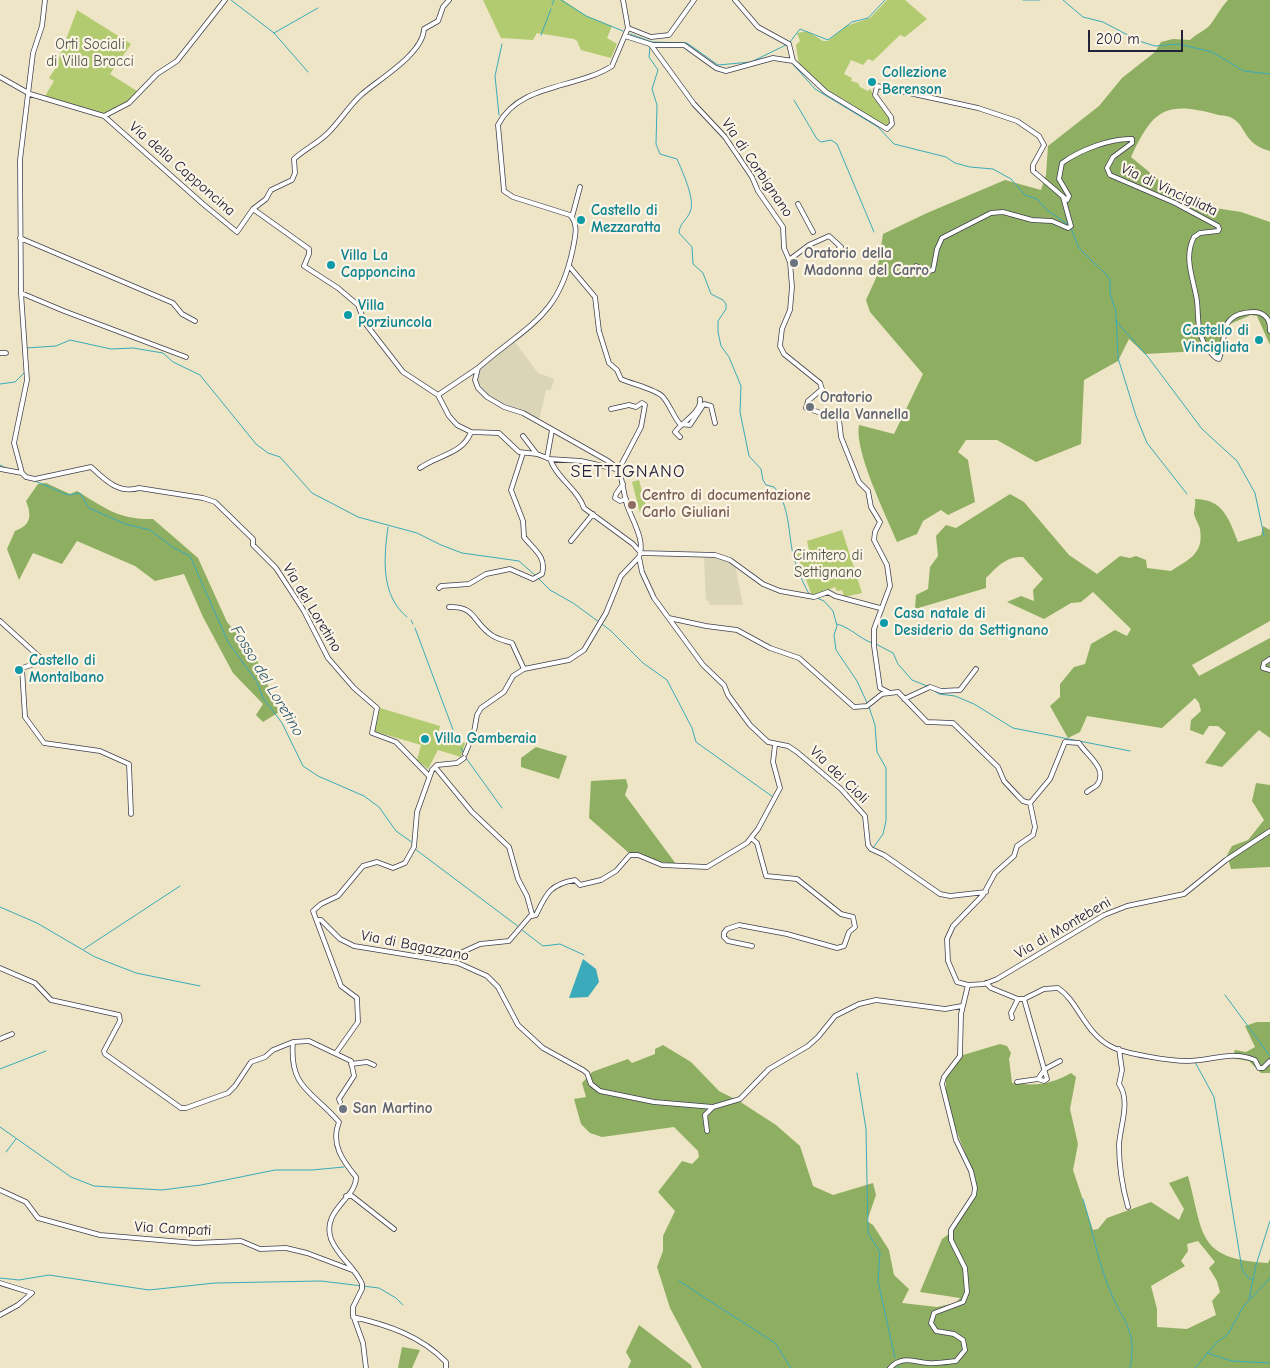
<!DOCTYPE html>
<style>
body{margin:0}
#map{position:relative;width:1270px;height:1368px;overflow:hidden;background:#ede5c5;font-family:"Comic Neue",sans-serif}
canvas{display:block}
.scale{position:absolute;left:1088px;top:30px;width:95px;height:22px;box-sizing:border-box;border:2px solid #22223b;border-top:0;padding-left:6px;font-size:15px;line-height:18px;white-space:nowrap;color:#22223b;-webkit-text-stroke:4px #fcf5e5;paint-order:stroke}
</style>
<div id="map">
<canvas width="1270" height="1368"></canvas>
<div class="scale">200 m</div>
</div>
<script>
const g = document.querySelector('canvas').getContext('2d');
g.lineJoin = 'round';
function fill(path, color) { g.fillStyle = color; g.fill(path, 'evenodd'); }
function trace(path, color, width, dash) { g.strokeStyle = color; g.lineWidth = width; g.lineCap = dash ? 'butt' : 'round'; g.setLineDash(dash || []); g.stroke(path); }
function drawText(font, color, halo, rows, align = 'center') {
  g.font = font + ' "Comic Neue",sans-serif'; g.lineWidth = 4.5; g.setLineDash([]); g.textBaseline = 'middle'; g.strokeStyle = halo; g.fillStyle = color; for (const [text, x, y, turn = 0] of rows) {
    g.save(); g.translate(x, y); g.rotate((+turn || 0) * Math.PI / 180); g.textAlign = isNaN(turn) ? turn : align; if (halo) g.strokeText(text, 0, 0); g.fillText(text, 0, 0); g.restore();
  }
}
const built = new Path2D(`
 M514 341 538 373 554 379 551 390H546L539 420 526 412 501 404 487 394 477 381 479 370Z
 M704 557 720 558 735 565 743 605H709V601L706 600Z`);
const green = new Path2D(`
 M483 0H563L587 16 612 26 607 38 617 44 611 58 581 50 577 41 574 39 537 33 533 40 501 38Z
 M887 0H905L927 19 905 37 900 35 873 61 868 59 863 65 851 60 844 74 852 78 851 81 858 83 860 87 868 91 870 89 891 119V123L886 128 826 90 799 65 796 45 800 41 797 33 807 31 823 41H828L846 26 870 18Z
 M77 10 131 44 110 74 137 91 127 103 103 114 45 96 54 81 49 78 55 69Z
 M639 480 647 510 640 513 632 482Z
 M842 530 862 593 844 597 842 590 837 591 835 587 812 596 797 554 809 550 807 541Z
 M380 708 440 726 438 735 465 743 461 757 438 750 428 769 417 760 421 745 373 731Z`);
const forest = new Path2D(`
 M1228 0H1270V151C1242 144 1247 124 1230 117 1226 115 1219 116 1215 114 1165 101 1153 110 1131 157L1177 195 1196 205 1241 212 1270 222V345L1257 316 1251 315 1230 324 1217 350 1145 354 1129 339 1118 361 1084 380 1081 444 1036 462 997 440H966L958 452 968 460 975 502 948 515 941 510 923 521 917 534 897 542C886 515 854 451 859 425L894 434 923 374 870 312 866 300 876 278 883 234 927 213 1005 180 1041 190 1046 175 1048 146 1099 106 1122 78 1155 52 1161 42 1173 39 1190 40C1196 34 1202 32 1208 27 1213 23 1220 8 1228 0Z
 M46 483 70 494 77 491C105 508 119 520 153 519L198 558 227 622 246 644 259 664 279 712 263 722 256 715 263 704 233 673 203 617 184 574 155 581 135 566 77 541 62 564 33 553 19 580 7 549 15 531C31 525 32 516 26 501L38 484Z
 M1010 494 1024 502 1069 555 1097 574 1120 556 1130 558 1136 556 1146 560 1147 568 1171 571C1189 559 1204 554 1200 529 1199 524 1195 519 1194 514 1194 509 1196 505 1195 499 1223 499 1229 519 1238 542L1261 535 1263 526 1270 530V621L1192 665 1199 676 1270 638V738L1259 730 1222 767 1205 763 1226 733 1218 726H1209L1203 735 1190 730 1191 720 1201 711 1199 703 1195 698 1162 728 1087 716 1080 732 1068 738 1050 706 1060 697V684L1074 667 1085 664 1091 644 1115 630 1127 636 1131 629 1093 592 1081 602 1071 603 1044 619 1007 602 1021 596 1034 601 1033 590 1043 579 1023 557C1006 556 997 567 986 578V588L915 609 916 595 928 589 930 567 938 556 936 536 946 525 956 528Z
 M536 747 567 756 559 779 521 767V758Z
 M626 779 628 786 625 795 676 864 655 861 637 853H629L589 818 591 781Z
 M1256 783 1270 785V867L1231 869 1227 855 1232 846 1248 840 1264 820 1252 801Z
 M1257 1022H1270V1073H1261L1249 1061 1232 1058 1235 1050 1246 1052 1255 1047 1245 1026Z
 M1000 1044 1007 1046 1011 1053 1009 1059 1012 1083C1036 1086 1050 1085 1071 1073L1076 1077 1070 1109 1078 1144 1073 1170 1093 1230 1098 1229 1107 1218 1151 1202 1179 1220 1184 1209 1169 1183 1188 1176C1204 1234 1196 1259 1268 1263L1270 1259V1368H702L670 1308 657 1267 663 1251V1236L675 1211 658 1192 682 1161 692 1164 699 1157 698 1151 674 1127 602 1137 590 1133 581 1124 574 1099 586 1097 582 1083 592 1072 628 1059 632 1063 655 1054V1049L663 1045 691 1062 719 1091 739 1101 776 1125 800 1146 813 1186 833 1195 873 1183 876 1195 867 1221 873 1225 889 1250 894 1275 909 1289 902 1303 937 1307 956 1303 960 1298 920 1292 942 1239 953 1231 975 1196 976 1180 954 1125 946 1092V1078L963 1055ZM1198 1241 1215 1262 1209 1268 1217 1281 1220 1292 1212 1301 1216 1315 1187 1329 1157 1327V1309L1151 1286 1185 1266 1181 1261 1188 1251 1187 1244Z
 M639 1325 691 1365 692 1368H628L631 1361 626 1352Z
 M402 1347 420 1350 412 1368H398Z`);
const water = new Path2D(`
 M583 959 596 969 599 982 588 997 569 998Z`);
const stream = new Path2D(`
 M231 0 274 33 308 72
 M561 0 586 16 623 31
 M1023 0H1040
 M1063 0 1083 17 1103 22 1139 41 1155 46 1178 44 1212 52 1244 71 1270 74
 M552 5 554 0
 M274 33 318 8
 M630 34 652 42 687 43 718 65 751 62 786 45 788 47
 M541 35 551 9
 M790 42 800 29 828 40 852 22 868 18 885 0
 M650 47 649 57 658 70 652 89 657 105 656 144 660 154 677 159C682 171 696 200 690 212 687 220 679 224 679 233L692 247 693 264 703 273 711 294 723 300 726 304V309L718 321V332L721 346 729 357 741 386 740 412 749 456 761 469 763 480 766 485 774 487C790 505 788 533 793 554 796 567 803 583 809 594
 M791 62 815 89 878 127 894 144 946 157 955 163 970 167 993 169 1011 179 1025 195 1037 199 1048 211 1069 225
 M794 100 817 139 821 142 831 140 837 144 874 232
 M499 115 495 76 502 44
 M1071 228 1079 248 1100 269
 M1102 270 1110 279V293L1116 312 1118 358 1136 416 1147 443 1187 494
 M1115 320 1148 357 1202 429 1237 461 1255 493 1264 536
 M26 348 56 346 70 340 111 349 133 348 163 353 173 362 200 375 256 444 268 453 280 457 312 493 358 517 417 533 441 545 462 553 519 561 536 576
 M0 384 15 382 25 372
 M0 465 6 468
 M35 481 68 495 80 493 89 508 125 524 150 530 174 548 190 556 228 642 257 682 263 698 282 723 303 766 318 776 364 796 379 807 396 831 413 843
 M388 527C384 557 380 595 407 617
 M539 579 550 590 573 603 610 630 643 663 667 680 692 728 696 742 773 797
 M817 598 824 601 833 611 837 626 834 635 836 650 857 681 869 707 875 725 877 752 886 768V821L883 834 873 848
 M411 620 413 624
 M837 624C853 629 857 637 872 643
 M415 628 458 743
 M876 644 893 653 898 664 912 680 927 686 939 694 955 696 974 704 1013 728 1130 751
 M461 748 464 754
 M466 758 502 808
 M415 849 519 927
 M0 907 37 923 95 957 136 973 200 986
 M522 930 543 946 560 944 584 955
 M84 949 180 886
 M1225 995 1270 1056
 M1195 1062 1214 1097 1242 1269 1247 1277 1253 1280
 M0 1069 46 1051
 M857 1073 866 1129 868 1233 880 1252 878 1281 895 1358
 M0 1127 71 1177 94 1186 162 1190 201 1185 275 1170H312L344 1167
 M6 1152 16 1139
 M1083 1199C1092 1228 1098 1261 1109 1288 1122 1322 1138 1328 1130 1368
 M0 1278 19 1280 49 1275 149 1290 215 1283 321 1281 379 1288 396 1298 403 1305
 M679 1281 775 1343 791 1368
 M1249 1299 1256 1265 1270 1221
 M1207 1353 1232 1361 1270 1363
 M898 1366 899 1368
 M1195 1368 1216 1343 1228 1334 1243 1307 1270 1278`);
const minor = new Path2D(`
 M735 0 758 27 789 44 793 61
 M628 28 651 37 669 35 694 0
 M625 36 653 45H684L716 68 726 71 773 58 793 61 826 92 887 129 892 124 891 117 875 95 877 86 978 108 1017 121 1039 136 1044 145 1033 165V171L1067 200 1069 196 1059 179 1062 163C1080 150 1111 138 1132 139V143L1113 157 1107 168 1110 175 1175 203 1218 226 1219 229 1218 231 1200 233 1194 237C1183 258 1194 280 1197 301 1199 320 1196 333 1208 349 1212 354 1214 358 1219 359 1227 340 1218 318 1244 313 1250 312 1255 311 1260 313 1269 317 1270 323 1270 331
 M651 45 694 104 725 137 752 177 758 191 783 227 784 248 790 262 792 287 790 310 782 329 780 346 784 354 820 383 822 389 808 401 806 408 839 419 841 437 859 482 868 491 871 507 880 522 875 532 874 540 887 565 890 586 874 629V646L880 688 888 692
 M0 77 30 94 104 116 203 204 237 232 253 209 266 199 271 190 292 180 295 173 294 159C305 149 318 143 328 133 340 121 349 106 361 95 379 79 423 54 424 29L438 21 443 7 449 0
 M104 116 129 103 157 74 177 61 225 0
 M798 204 813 232
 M253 209 309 249V254L304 266 338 288 358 305 365 323 403 372 438 395 449 416 457 425 471 432 499 433 519 452 537 454 550 459 581 461 616 469
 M572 217 580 187
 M20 238 173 303 182 314 195 321
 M789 260 809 245 829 236 841 247 835 252
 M569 266 595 297 599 331 609 363 617 370 621 379C631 384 656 389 663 397 670 405 673 416 680 424
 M908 275 916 266 929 271 933 270 937 249 942 238 991 213 1003 212 1032 220 1052 221 1068 228 1071 226 1063 197
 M21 293 64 311 186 357
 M0 353H6
 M438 395 478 368
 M611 409 629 405 636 407 642 403 645 405 641 427 619 469 620 474C623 484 624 495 627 505 632 520 646 541 639 557L642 572 654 598 703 665 724 685 728 695 750 725 768 742 788 746 797 752 841 789 865 816 868 845 871 849 884 855 940 894 950 896 986 892
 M680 424 690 425 704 404 711 406 715 423
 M523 436 536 453
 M680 437 675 432C682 422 702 412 700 399
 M547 458 552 430
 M550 459C557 479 577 488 584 508L633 544 641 553
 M420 468C438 455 463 454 471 432
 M0 469 22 473 26 477 35 479 91 467C105 480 118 494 139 488L203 498 215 502 253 539V545L276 568 304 611 328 658 354 688 377 708 372 733 396 742 429 776
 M619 469 608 461 523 413 504 407 487 397 478 388 475 380 478 368C527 325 559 318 573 248 575 237 579 224 570 215L513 197 504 191 498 125C519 83 577 89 612 66L628 28 623 0
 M22 473 14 443 27 380 21 293 20 160 33 53 42 26 45 0
 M623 484 616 494 615 498 620 501 626 499
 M571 541 593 514
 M641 553 715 555 730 560 763 584 780 591 814 597 828 592 835 596 880 608
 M439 588 441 586 469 584 486 574 510 569 533 579 542 574C547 556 533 549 524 537L523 521 511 490 523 453
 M449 607C477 606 472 623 493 636 498 639 506 641 512 643L524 669
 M669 618 706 626 737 630 770 648 799 658 854 707 867 706 882 694 898 692 927 722 953 723 998 767 1004 781 1018 796 1023 801 1030 803
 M0 621 44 661 22 668 25 717 44 743 100 751 129 764 131 814
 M1270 659 1264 663 1263 668 1270 670
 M904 699 930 687 941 691 960 690 976 669
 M465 754 474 732 477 715 481 708 504 692 513 676 524 669 569 660 584 650 606 613 621 576 639 557
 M435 767 472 812 509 847 518 879 527 896 532 914 509 941 480 944 443 961
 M1030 803 1035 827 1033 835 1017 846 1014 856 995 873 983 895 953 926 947 939 948 961 957 982 968 985 984 984 997 979 1104 915 1127 906 1184 894 1226 860 1270 831
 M1030 803 1050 779 1065 742 1079 743C1086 755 1109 769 1097 785 1094 788 1090 789 1087 792
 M751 838 757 843 766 876 797 879 841 914 853 917 855 927 849 932 844 946 837 948 787 934 739 925 727 929 724 933V937L728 941 752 946
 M532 916 536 915C546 894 550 884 575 880L580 885 601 880 616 871 630 855H638L662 865 707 867 747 843 758 829 780 788 773 762 775 745
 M317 920H321L340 939 354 946 458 963 487 976 498 987 518 1025 543 1048 583 1070 587 1073 591 1084 600 1091 654 1102 713 1107 740 1099 769 1069 808 1046 818 1037 835 1016 859 1004 876 1000 945 1009 962 1006
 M0 968 35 983 51 1000 119 1015 120 1021 104 1051 105 1054 181 1108H186L228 1093 235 1086 251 1062 265 1057 273 1050 293 1042 309 1041 351 1061 354 1076 339 1099 340 1102
 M986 983 991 988 1018 999H1024L1044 989 1058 988C1078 1001 1085 1034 1112 1047 1126 1054 1171 1061 1187 1061 1212 1061 1230 1050 1255 1060L1259 1068H1263L1270 1061
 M1012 1018 1011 1013 1018 999
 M0 1039 12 1034
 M293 1042C289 1089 313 1091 339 1122 330 1144 343 1161 356 1177 357 1198 321 1210 331 1239 338 1257 355 1267 362 1284V1289L353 1307V1315L363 1343 366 1368
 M1119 1049 1122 1070 1119 1084C1131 1101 1120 1126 1119 1145 1119 1166 1122 1186 1128 1207
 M336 1053 358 1022 357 998 341 986 313 911 321 904 338 896 363 866 377 862 393 868 405 863 414 847 417 812 432 770 437 765 457 763 464 758
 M351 1064 367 1062 374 1065
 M1038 1079 1045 1069 1060 1061
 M1017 1082 1038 1079 1044 1081 1047 1079 1024 999
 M707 1131 705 1115 713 1107
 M0 1190 26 1202 38 1218 100 1235 195 1243 241 1241 260 1249 286 1248 307 1253 352 1270
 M346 1196H352L394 1229
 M0 1283 32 1293 18 1305 0 1315
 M353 1317C388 1325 421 1336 446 1362V1368
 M890 1368C902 1355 913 1362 928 1363 937 1364 947 1362 956 1361L965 1350 963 1340 954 1334 936 1331 931 1323 934 1313 963 1302 967 1292 965 1268 951 1240V1230L974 1195 975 1188 971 1171 956 1140 942 1084 944 1077 960 1056 961 1014 968 985`);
const markers = [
 [872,82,5,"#0f9aa8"],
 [581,220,5,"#0f9aa8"],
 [794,263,5,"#6b7280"],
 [331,265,5,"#0f9aa8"],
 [348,315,5,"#0f9aa8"],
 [1259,340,5,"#0f9aa8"],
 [810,407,5,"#6b7280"],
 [632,505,5,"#8d6e63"],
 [884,623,5,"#0f9aa8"],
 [19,670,5,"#0f9aa8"],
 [425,739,5,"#0f9aa8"],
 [343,1109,5,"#6b7280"]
];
const parkNames = [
 ["Orti Sociali",90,45],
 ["di Villa Bracci",90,62],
 ["Cimitero di",828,556],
 ["Settignano",828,573]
];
const cultureNames = [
 ["Collezione",882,73],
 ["Berenson",882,90],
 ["Castello di",591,211],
 ["Mezzaratta",591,228],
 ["Villa La",341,256],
 ["Capponcina",341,273],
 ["Villa",358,306],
 ["Porziuncola",358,323],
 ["Castello di",1249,331,"right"],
 ["Vincigliata",1249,348,"right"],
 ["Casa natale di",894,614],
 ["Desiderio da Settignano",894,631],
 ["Castello di",29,661],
 ["Montalbano",29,678],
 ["Villa Gamberaia",435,739]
];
const streetNames = [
 ["Via di Corbignano",757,168,56],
 ["Via della Capponcina",182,169,41],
 ["Via di Vincigliata",1169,190,25],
 ["Via del Loretino",312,608,59],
 ["Via dei Cioli",839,775,44],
 ["Via di Montebeni",1063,928,-30],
 ["Via di Bagazzano",415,946,11],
 ["Via Campati",173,1229,3]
];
const worshipNames = [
 ["Oratorio della",804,254],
 ["Madonna del Carro",804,271],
 ["Oratorio",820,398],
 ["della Vannella",820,415],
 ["San Martino",353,1109]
];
const educationNames = [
 ["Centro di documentazione",642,496],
 ["Carlo Giuliani",642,513]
];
const waterNames = [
 ["Fosso del Loretino",267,681,59]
];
const quarterNames = [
 ["SETTIGNANO",628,472]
];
fill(built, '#d9d5b6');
fill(green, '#b3cb70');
fill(forest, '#8eaf62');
fill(water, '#3baaba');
trace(stream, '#3baaba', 1);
trace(minor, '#403f50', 5.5);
trace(minor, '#fff', 4);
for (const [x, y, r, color] of markers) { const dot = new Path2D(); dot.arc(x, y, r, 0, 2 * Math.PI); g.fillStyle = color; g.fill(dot); trace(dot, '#fcf5e5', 2); }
drawText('15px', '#4e554b', '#fcf5e5', parkNames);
drawText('bold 15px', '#0d838f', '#fcf5e5', cultureNames, 'left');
drawText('15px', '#22223b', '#fcf5e5', streetNames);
drawText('bold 15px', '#5b616d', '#fcf5e5', worshipNames, 'left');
drawText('bold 15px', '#785e54', '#fcf5e5', educationNames, 'left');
drawText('italic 16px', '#2c586e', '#fcf5e5', waterNames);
g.letterSpacing = '1px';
drawText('18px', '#22223b', '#fcf5e5', quarterNames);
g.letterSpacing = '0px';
</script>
